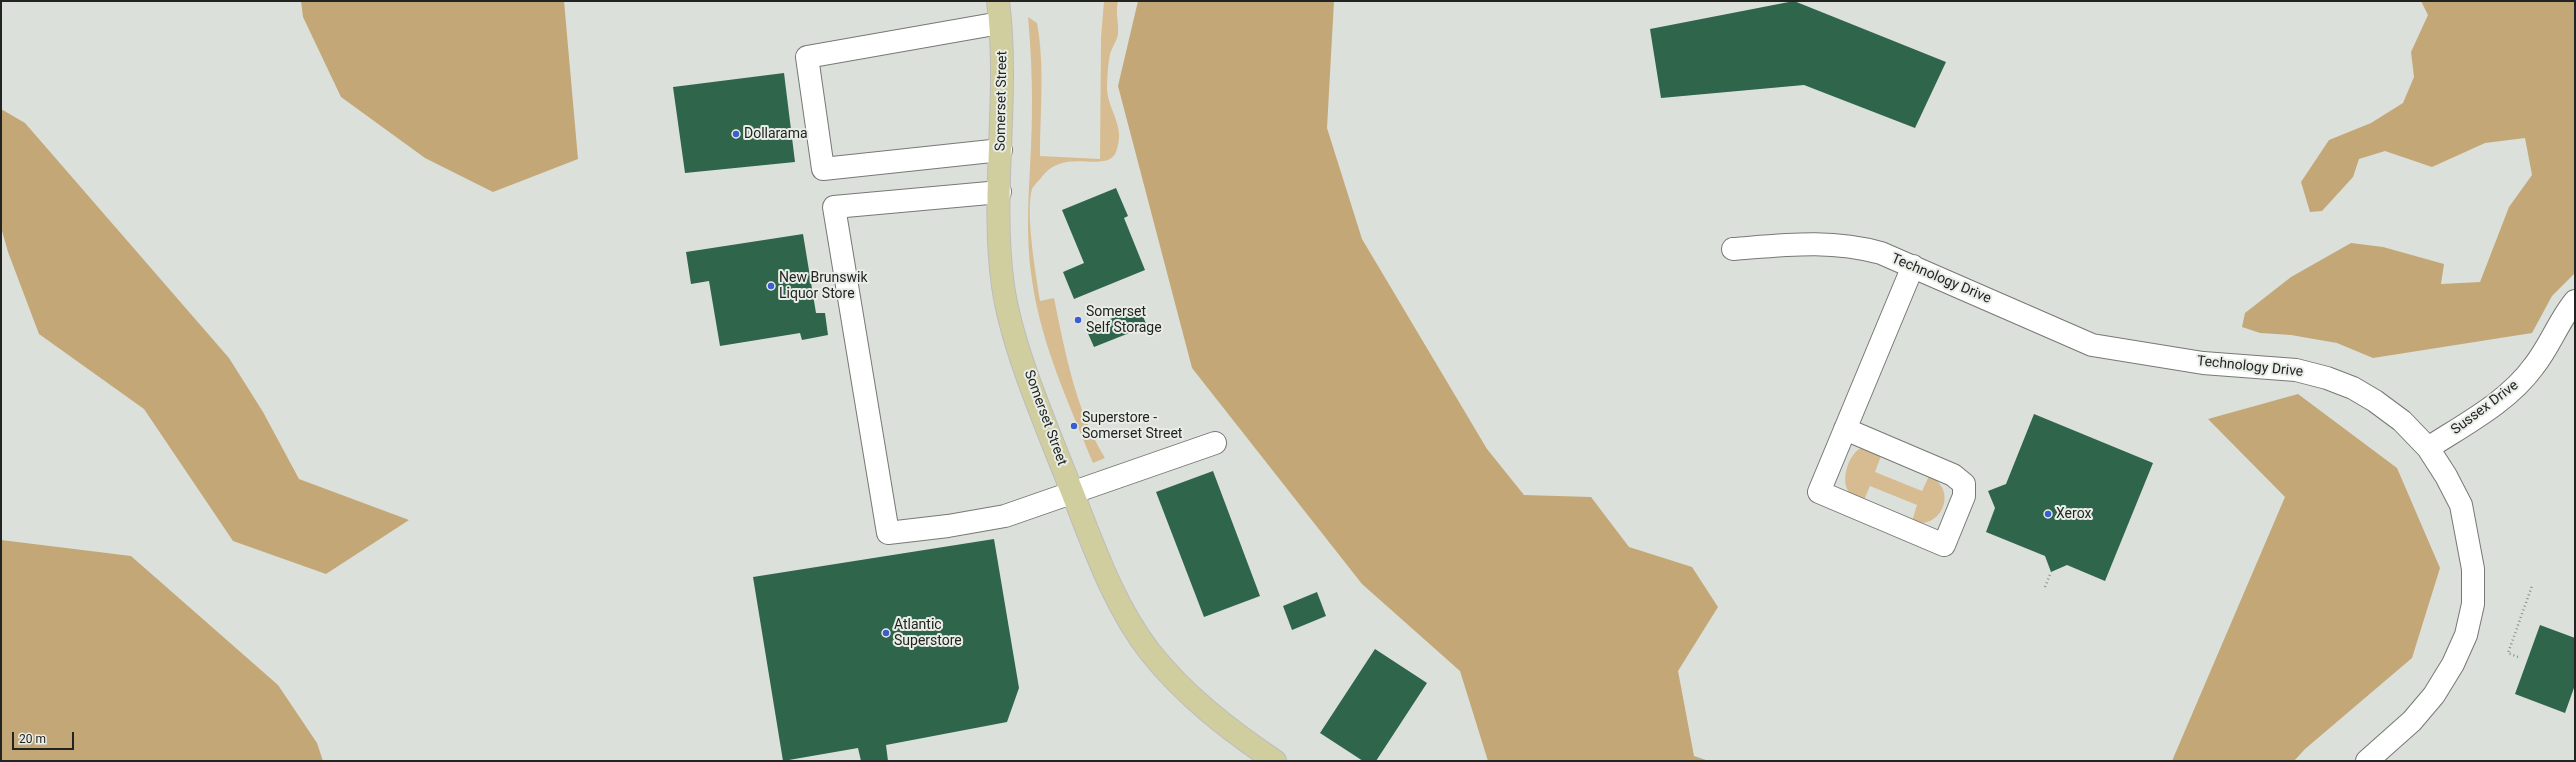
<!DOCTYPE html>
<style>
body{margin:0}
#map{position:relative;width:2576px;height:762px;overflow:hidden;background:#dce0da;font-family:Roboto,sans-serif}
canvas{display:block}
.frame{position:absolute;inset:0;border:2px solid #222421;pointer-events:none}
.scale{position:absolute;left:12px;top:732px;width:62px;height:18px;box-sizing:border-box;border:2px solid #222421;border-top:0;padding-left:5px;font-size:12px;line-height:14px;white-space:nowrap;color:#222421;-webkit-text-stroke:3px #e9ede7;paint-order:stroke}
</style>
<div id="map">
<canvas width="2576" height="762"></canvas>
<div class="frame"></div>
<div class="scale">20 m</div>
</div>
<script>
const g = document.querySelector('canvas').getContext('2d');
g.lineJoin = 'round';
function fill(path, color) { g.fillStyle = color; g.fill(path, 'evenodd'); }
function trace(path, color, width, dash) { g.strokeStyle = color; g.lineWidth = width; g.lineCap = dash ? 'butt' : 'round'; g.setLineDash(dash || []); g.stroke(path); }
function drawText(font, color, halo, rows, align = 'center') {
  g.font = font + ' Roboto,sans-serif'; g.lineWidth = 4; g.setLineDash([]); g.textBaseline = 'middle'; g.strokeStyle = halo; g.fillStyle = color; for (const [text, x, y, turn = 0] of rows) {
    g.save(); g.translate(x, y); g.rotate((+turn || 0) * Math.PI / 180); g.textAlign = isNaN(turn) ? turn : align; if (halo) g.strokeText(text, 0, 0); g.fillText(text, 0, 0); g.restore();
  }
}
const green = new Path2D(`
 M1104 1H1118C1115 13 1119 23 1118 34 1117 41 1112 47 1110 54 1108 64 1107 79 1107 90 1109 113 1126 126 1116 152 1106 175 1064 145 1041 178 1038 181 1033 187 1032 189 1025 213 1036 275 1040 301L1054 298C1065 352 1076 411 1105 458L1093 463C1069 404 1041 344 1032 280 1025 236 1029 191 1031 147 1033 104 1032 60 1028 17L1037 23C1045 66 1040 113 1040 156L1100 159 1101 38Z
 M1861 448 1881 456 1875 472 1922 491 1929 476C1960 490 1940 532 1912 521L1917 505 1870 486 1864 500C1860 498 1855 497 1852 495 1838 485 1848 454 1861 448Z`);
const forest = new Path2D(`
 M301 1H564L578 159 493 192 425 158 341 97 303 17Z
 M1138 1H1334L1327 128 1362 239 1487 449 1524 495 1591 497 1629 547 1692 567 1718 607 1678 671 1694 756 1709 761H1488L1460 671 1362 584 1192 368 1118 86Z
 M2421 1H2575V273L2552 296 2532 333 2373 358 2337 343 2291 335 2260 333 2242 327 2245 313 2291 277 2351 243 2383 247 2444 264 2441 284 2480 282 2509 207 2532 175 2525 138 2485 143 2432 167 2385 151 2359 159 2353 177 2322 211 2310 212 2301 182 2329 140 2371 123 2403 103 2414 77 2411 52 2428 15Z
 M1 109 25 123 229 358 263 412 299 479 409 520 326 574 233 541 144 409 39 334 8 252 1 227Z
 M2298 394 2397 468 2440 568 2412 658 2305 749 2294 761H2172L2285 497 2208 419Z
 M1 540 131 556 278 685 317 743 323 761H1Z`);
const building = new Path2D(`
 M1794 1 1946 62 1915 128 1804 85 1661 98 1650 29Z
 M784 73 795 162 685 173 673 87Z
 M1116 188 1128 216 1124 218 1145 270 1074 299 1063 272 1084 263 1062 210Z
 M803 234 816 313H825L828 335 802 340 800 333 720 346 709 281 691 284 686 252Z
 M1139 307 1147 326 1094 347 1086 329Z
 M2034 414 2153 463 2105 581 2067 565 2051 572 2045 556 1986 532 1995 508 1988 491 2006 484Z
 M1213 471 1260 596 1204 617 1156 492Z
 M994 539 1019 688 1007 722 886 745 888 761H861L858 748 783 761 753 577Z
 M1317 592 1326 616 1292 630 1283 606Z
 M2540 625 2575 638V685L2565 713 2515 694Z
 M1375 649 1427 683 1376 761H1363L1320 733Z`);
const path = new Path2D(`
 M2045 587 2051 572
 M2518 657 2508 653 2532 586`);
const minor = new Path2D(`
 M1000 23 807 57 823 169 1001 150
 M1000 192 834 207 888 533 948 526 1005 516 1215 443
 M1733 249C1785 245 1830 239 1881 253L2092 345 2203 363 2296 370 2327 378 2353 388 2375 401 2402 421 2428 448 2446 476 2461 505 2473 569V604L2466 635 2453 664 2434 695 2412 721 2367 761
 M1845 429 1953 475 1964 484V496L1944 545 1819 492 1913 266
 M2428 448C2465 424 2508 402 2534 366 2550 346 2559 320 2575 301`);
const major = new Path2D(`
 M998 1C1010 96 990 193 1003 286 1012 348 1046 425 1069 484 1092 541 1112 603 1150 652 1185 696 1229 730 1275 761`);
const markers = [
 [736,134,4,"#3c5dcf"],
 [771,286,4,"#3c5dcf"],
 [1078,320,4,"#3c5dcf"],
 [1074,426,4,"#3c5dcf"],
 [2048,514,4,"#3c5dcf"],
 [886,633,4,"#3c5dcf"]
];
const streetNames = [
 ["Somerset Street",1002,101,-89],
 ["Technology Drive",1941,279,23],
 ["Technology Drive",2250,367,6],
 ["Sussex Drive",2485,408,-37],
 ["Somerset Street",1045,418,70]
];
const poiNames = [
 ["Dollarama",744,134],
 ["New Brunswik",779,278],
 ["Liquor Store",779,294],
 ["Somerset",1086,312],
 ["Self Storage",1086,328],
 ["Superstore -",1082,418],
 ["Somerset Street",1082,434],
 ["Xerox",2056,514],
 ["Atlantic",894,625],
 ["Superstore",894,641]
];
fill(green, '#d6bc90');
fill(forest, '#c3a777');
fill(building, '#2f654b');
trace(minor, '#767974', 24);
trace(major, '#bdbdbc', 24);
trace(path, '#8c8f8a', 2.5, [1, 3]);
trace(minor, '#fff', 22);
trace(major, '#d0ce9f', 22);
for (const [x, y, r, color] of markers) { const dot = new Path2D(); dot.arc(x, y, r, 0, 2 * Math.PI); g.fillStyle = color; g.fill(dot); trace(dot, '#e9ede7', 1.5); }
drawText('14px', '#222421', '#e9ede7', streetNames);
drawText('14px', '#222421', '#e9ede7', poiNames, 'left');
</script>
